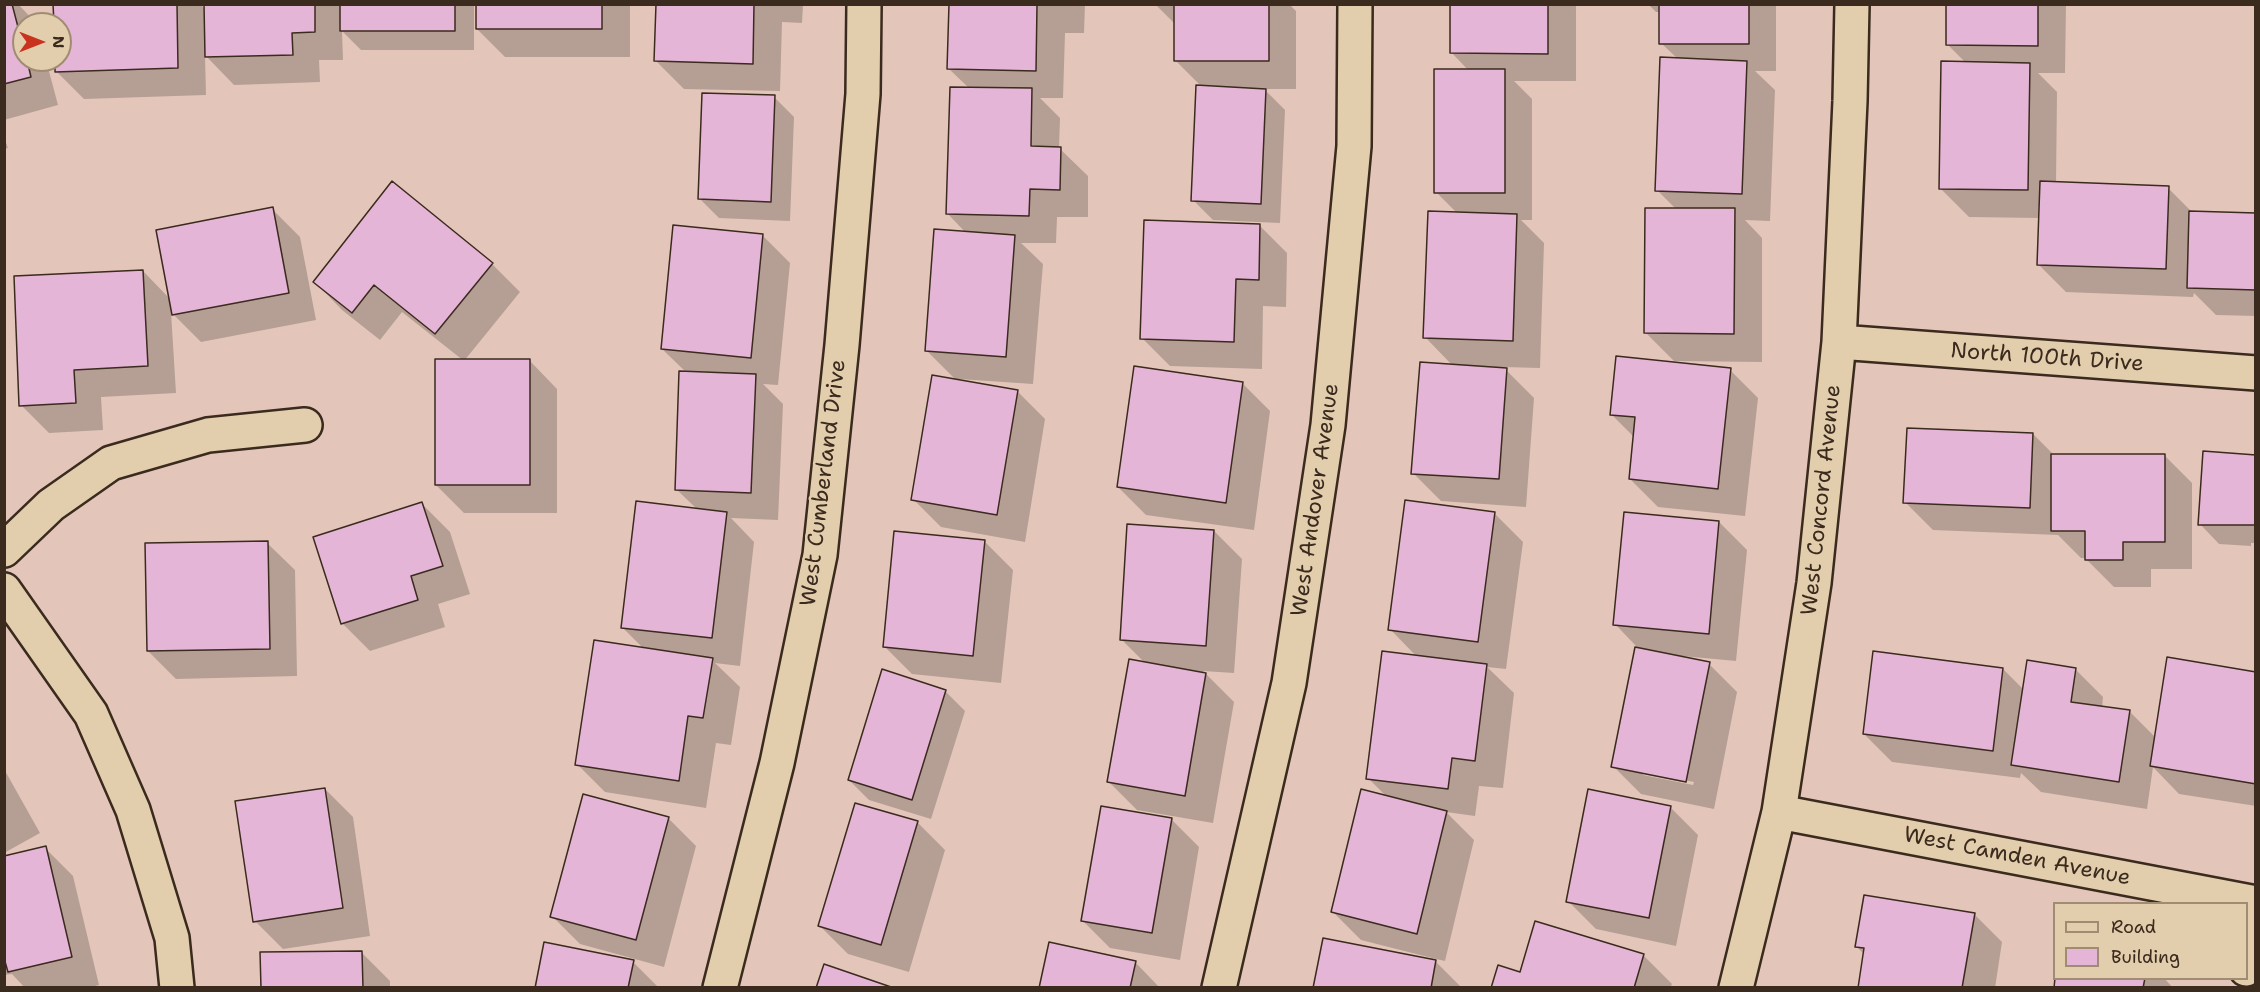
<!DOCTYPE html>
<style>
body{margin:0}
#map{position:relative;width:2260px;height:992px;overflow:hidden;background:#e3c6b9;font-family:"Shantell Sans",sans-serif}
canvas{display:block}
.frame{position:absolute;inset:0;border:6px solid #3b2a1e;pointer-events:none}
.legend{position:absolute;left:2053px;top:902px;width:195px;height:78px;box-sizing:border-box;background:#e2cdac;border:2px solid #9f8c73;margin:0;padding:8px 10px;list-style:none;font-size:18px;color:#3b2a1e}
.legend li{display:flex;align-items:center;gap:12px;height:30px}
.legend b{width:30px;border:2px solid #9f8c73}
.north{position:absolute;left:12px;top:12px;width:60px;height:60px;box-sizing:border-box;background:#e2cdac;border:2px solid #9f8c73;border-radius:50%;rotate:90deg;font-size:16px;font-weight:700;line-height:24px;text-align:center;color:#3b2a1e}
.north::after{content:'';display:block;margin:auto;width:21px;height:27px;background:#c8321e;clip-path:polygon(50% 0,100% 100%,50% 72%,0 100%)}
</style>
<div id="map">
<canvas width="2260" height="992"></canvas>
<div class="frame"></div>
<ul class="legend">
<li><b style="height:8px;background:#e2cdac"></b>Road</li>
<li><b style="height:16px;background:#e4b5d6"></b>Building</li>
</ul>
<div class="north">N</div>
</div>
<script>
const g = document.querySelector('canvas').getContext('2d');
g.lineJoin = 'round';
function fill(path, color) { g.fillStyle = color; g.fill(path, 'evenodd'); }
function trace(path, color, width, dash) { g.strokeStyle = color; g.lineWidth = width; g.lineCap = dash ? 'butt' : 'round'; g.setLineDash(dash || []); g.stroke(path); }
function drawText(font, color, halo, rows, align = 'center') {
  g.font = font + ' "Shantell Sans",sans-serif'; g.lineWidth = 5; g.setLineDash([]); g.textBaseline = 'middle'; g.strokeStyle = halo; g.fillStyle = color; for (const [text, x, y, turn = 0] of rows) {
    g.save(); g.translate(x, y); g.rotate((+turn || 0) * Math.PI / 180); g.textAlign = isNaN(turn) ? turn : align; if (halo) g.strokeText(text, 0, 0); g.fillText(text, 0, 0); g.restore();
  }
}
const shadow = new Path2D(`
 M4 4H18L36 23 24 24V60H46L58 105 4 120Z
 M55 4H200L205 9V4H474V50H361L342 31 343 60H319L320 82 234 85 205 55 206 95 84 99 56 71V60H60V24H55Z
 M477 4H630V57H505L477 29Z
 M657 4H803L802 23 782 22 780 91 684 89 656 61Z
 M950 4H1085L1084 33H1065L1063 98H1040L1060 118 1059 148 1088 176V217H1057L1056 243H1021L1043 264 1033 384 959 379 958 381 1017 391 1045 419 1025 542 941 527 913 499 957 381 927 351 966 233 948 214 969 88 949 69Z
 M1155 4H1289L1296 11V89H1264L1285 110 1280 223 1213 220 1193 200 1202 87 1176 61V25Z
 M1451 4H1576V81H1514L1532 99V220H1521L1544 243 1540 368 1503 367 1534 398 1526 507 1441 501 1413 473 1453 366 1425 337 1457 213 1436 192 1469 71 1451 52Z
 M1648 4H1776V71H1755L1775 90 1770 221 1745 220 1762 238V362L1674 361 1646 333 1676 209 1657 190 1678 59 1661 43V12H1656Z
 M1948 4H2066L2065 73H2038L2057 92 2056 184 2168 188 2193 213 2256 215V316L2216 315 2194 293 2193 297 2066 292 2038 264 2040 218 1969 217 1941 189 1966 63 1947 44Z
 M774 97 794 117 790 221 719 218 699 198Z
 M4 137 8 148 4 149Z
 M272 209 300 237 316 320 201 342 171 312 176 393 101 397 103 430 49 433 21 405 143 271 170 299Z
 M1259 225 1287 253 1286 307 1263 306 1262 369 1170 366 1142 338Z
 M762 235 790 263 778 385 763 384 783 404 778 520 731 518 754 542 740 666 715 663 740 687 731 745 716 743 706 808 605 792 577 764 644 649 622 627 698 510 676 489 687 373 662 349Z
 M492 264 520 292 464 361H530L557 389V513H464L436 485 464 361 402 312 380 340 342 310 315 282Z
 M1730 370 1758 398 1745 516 1658 507 1630 479 1635 438 1611 414Z
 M1242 383 1270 411 1254 530 1146 515 1118 487Z
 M2033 434 2054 455H2164L2192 483V569H2151V587H2114L2085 558H2081L2058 535 1933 530 1905 502Z
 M2256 456V543H2251V546L2219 544 2200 524Z
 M422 504 450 532 470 594 438 604 445 627 370 651 342 623Z
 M1495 514 1523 542 1506 669 1487 667 1514 693 1503 788 1479 786 1475 816 1446 812 1474 840 1445 961 1432 958 1462 988H1315L1431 960 1432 958 1361 940 1333 912 1387 797 1368 778 1417 657 1390 629Z
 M1719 522 1747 550 1736 661 1682 656V658L1709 664 1737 692 1714 809 1641 794 1613 766 1637 647 1615 624ZM1643 772 1694 782 1693 785 1643 775Z
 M1214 531 1242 559 1234 673 1203 671 1234 702 1213 823 1137 810 1109 782 1146 664 1122 640Z
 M985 542 1013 570 1001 683 912 674 884 646Z
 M267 543 295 570 297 676 176 679 148 651Z
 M2003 669 2024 690 2075 669 2103 697 2102 708 2129 711 2156 738 2256 673V806L2179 794 2153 767 2147 809 2041 792 2021 773 2020 778 1892 762 1864 734Z
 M945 691 965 711 931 819 869 800 849 780Z
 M4 769 40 833 4 853Z
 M325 789 353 817 370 936 283 949 255 921Z
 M1670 807 1698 835 1676 946 1596 929 1568 901Z
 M668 818 696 846 664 967 580 944 552 916Z
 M1171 819 1199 847 1180 960 1110 948 1082 920Z
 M917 822 945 850 909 972 848 954 820 926Z
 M45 848 73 876 99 985 88 988H25L12 974 4 975V858Z
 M1974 914 2002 942 1995 988H1859L1865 955 1857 947Z
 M1536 923 1644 956 1672 984 1670 988H1493L1521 973Z
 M362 953 390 981V988H262Z
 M633 962 659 988H536Z
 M1135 962 1160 988H1041Z
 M2057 978H2164L2173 988H2055Z`);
const building = new Path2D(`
 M4 4H12L24 50V60H27L31 77 4 84Z
 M53 4H177L178 68 55 72V60H60V24H54Z
 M204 4H315V32L292 33 293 55 205 57Z
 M340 4H455V31H340Z
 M476 4H602V29H476Z
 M656 4H754L753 64 654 61Z
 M949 4H1057L1037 5 1036 71 947 69Z
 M1174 4H1269V61H1174Z
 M1450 4H1548V54L1450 53Z
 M1659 4H1749V44H1659Z
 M1946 4H2038V46L1946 45Z
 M1660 57 1747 61 1742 194 1655 191Z
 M1941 61 2030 63 2028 190 1939 189Z
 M1434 69H1505V193H1434Z
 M1196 85 1266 89 1261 204 1191 201Z
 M950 87 1032 88 1031 146 1061 147 1060 190 1030 189 1029 216 946 214Z
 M702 93 775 95 771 202 698 199Z
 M392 181 493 263 435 334 374 285 352 313 313 282Z
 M2040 181 2169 186 2166 269 2037 265Z
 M273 207 289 293 172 315 156 230Z
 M1645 208H1735L1734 334 1644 333Z
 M1428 211 1517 214 1513 341 1423 338Z
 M2189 211 2256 213V290L2187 288Z
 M1144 220 1260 224 1259 280 1236 279 1234 342 1140 339Z
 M673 225 763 234 751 358 661 349Z
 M934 229 1015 235 1006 357 925 351Z
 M143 270 148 366 74 370 76 403 19 406 14 276Z
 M1616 356 1731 368 1718 489 1629 479 1635 417 1610 415Z
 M435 359H530V485H435Z
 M1420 362 1507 368 1499 479 1411 474Z
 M1134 366 1243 382 1226 503 1117 487Z
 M679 371 756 374 751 493 675 490Z
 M932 375 1018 390 997 515 911 500Z
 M1907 428 2033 433 2030 508 1903 503Z
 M2203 451 2256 455V525H2198Z
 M2051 454H2165V542H2123V560H2085V531H2051Z
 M1405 500 1495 512 1478 642 1388 630Z
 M636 501 727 512 712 638 621 628Z
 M422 502 443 566 411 576 418 600 341 624 313 537Z
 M1624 512 1719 521 1709 634 1613 625Z
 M1127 524 1214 530 1206 646 1120 640Z
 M894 531 985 540 973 656 883 647Z
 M268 541 270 649 147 651 145 543Z
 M594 640 713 658 703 718 688 716 679 781 575 765Z
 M1635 647 1710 662 1686 782 1611 767Z
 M1382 651 1487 664 1475 761 1452 758 1448 789 1366 779Z
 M1873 651 2003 668 1993 751 1863 734Z
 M2167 657 2256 672V784L2150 766Z
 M1129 659 1206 673 1185 796 1107 782Z
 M2027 660 2076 668 2071 702 2130 710 2119 782 2011 765Z
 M882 669 946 690 912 800 848 780Z
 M325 788 343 908 253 922 235 801Z
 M1361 789 1447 811 1417 934 1331 912Z
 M1588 789 1671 806 1649 918 1566 902Z
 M583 794 669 817 636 940 550 917Z
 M855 803 918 821 881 945 818 926Z
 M1101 806 1172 818 1152 933 1081 921Z
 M46 846 72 957 8 972 4 958V856Z
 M1864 895 1975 913 1962 988H1858L1864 948 1855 947Z
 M1535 921 1644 954 1634 988H1491L1498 965 1520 972Z
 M1323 938 1436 960 1431 988H1313Z
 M544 942 634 960 628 988H535Z
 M1049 942 1136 961 1130 988H1039Z
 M362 951 363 988H261L260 952Z
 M824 964 894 988H816Z
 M2055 978H2145L2143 988H2054Z`);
const street = new Path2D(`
 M1839 342 2256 373
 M4 550 51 505 111 463 208 435 305 425
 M4 590 91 714 133 810 172 938 177 988
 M1779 812 2256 903
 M2246 969 2256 926
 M720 988 777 763 820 555 842 345 863 94 864 4
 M1219 988 1289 683 1328 425 1354 146 1355 4
 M1736 988 1779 812 1814 583 1839 342 1850 101 1852 4`);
const streetNames = [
 ["North 100th Drive",2047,358,4],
 ["West Cumberland Drive",824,483,-83],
 ["West Andover Avenue",1316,500,-82],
 ["West Concord Avenue",1822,500,-84],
 ["West Camden Avenue",2017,857,11]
];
fill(shadow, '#0003');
fill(building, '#e4b5d6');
trace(building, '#3b2a1e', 1.5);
trace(street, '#3b2a1e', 38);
trace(street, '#e2cdac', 33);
drawText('22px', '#3b2a1e', '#e2cdac', streetNames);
</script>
